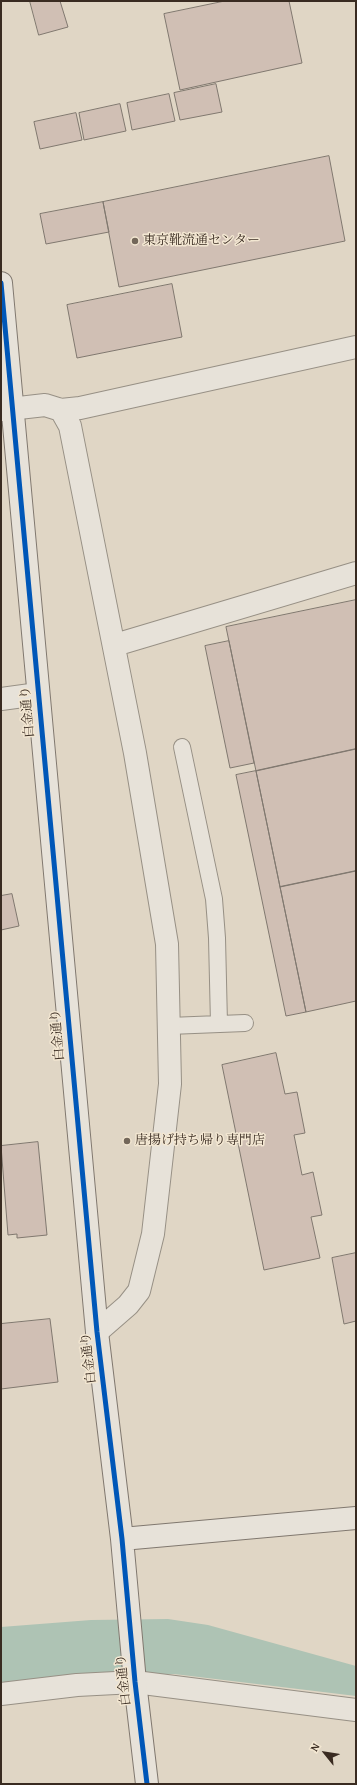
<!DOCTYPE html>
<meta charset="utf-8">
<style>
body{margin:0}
#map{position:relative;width:357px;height:1785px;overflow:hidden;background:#e0d6c5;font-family:"Gentium Book Plus",serif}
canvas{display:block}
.frame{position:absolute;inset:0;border:2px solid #392b21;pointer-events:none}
.north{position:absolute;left:305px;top:1733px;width:40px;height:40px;-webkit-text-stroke:3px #f3e7d2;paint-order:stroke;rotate:300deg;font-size:11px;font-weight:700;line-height:16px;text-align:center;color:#392b21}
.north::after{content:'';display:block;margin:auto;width:14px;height:18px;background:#392b21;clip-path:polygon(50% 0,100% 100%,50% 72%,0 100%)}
</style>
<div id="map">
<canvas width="357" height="1785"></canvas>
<div class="frame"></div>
<div class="north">N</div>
</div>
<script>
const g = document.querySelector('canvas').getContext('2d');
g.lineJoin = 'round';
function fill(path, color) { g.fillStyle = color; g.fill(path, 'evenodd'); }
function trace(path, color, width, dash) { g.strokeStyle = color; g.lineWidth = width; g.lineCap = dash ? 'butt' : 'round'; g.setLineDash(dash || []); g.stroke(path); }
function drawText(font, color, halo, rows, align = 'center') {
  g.font = font + ' "Gentium Book Plus","Noto Serif JP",serif'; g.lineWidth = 3; g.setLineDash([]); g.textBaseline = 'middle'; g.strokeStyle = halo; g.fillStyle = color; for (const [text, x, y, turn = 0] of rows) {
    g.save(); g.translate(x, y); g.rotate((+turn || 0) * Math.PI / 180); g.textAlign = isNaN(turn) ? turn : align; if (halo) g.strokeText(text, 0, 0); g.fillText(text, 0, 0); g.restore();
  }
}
const water = new Path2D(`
 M168 1619 208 1625 356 1666V1696L174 1674H80L1 1683V1627L91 1620Z`);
const building = new Path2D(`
 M30 1H60L68 27 39 35Z
 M225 1H289L302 63 180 90 164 14Z
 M216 84 222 112 180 120 174 93Z
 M169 94 175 121 132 130 127 103Z
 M120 104 126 131 84 140 79 113Z
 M76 113 82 140 40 149 34 122Z
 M329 156 345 241 119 287 103 202Z
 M103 202 109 232 46 244 40 214Z
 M172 284 182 337 77 358 67 305Z
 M356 600V749L256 771 226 627Z
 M229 641 254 763 230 768 205 646Z
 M356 749V871L280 887 256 771Z
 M256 771 306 1012 286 1016 236 775Z
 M356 871V1001L306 1012 280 887Z
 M12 894 19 926 1 930V896Z
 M276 1053 285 1094 297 1092 305 1133 294 1135 302 1175 313 1172 322 1215 311 1217 320 1258 264 1270 222 1065Z
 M38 1142 47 1235 17 1238V1234L8 1235 1 1146Z
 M356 1253V1321L344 1324 332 1258Z
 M50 1319 58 1382 1 1389V1324Z`);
const lane = new Path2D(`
 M182 747 214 899 217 938 219 1024
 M169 1026 245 1023`);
const street = new Path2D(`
 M1 410 45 405 61 410 80 408 356 347
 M61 410 70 426 135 753 167 944 170 1084 153 1234 139 1291 128 1305 97 1332
 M115 645 356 573
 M1 699 38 694
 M1 1694 77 1685 135 1682 356 1710`);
const secondary = new Path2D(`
 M1 283 97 1332 122 1539 135 1682 147 1784
 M122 1539 356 1518`);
const cycleway = new Path2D(`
 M1 283 97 1332 122 1539 135 1682 147 1784`);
const markers = [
 [135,241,4,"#73675a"],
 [127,1141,4,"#73675a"]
];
const poiNames = [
 ["東京靴流通センター",143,241],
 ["唐揚げ持ち帰り専門店",135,1141]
];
const streetNames = [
 ["白金通り",28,712,-95],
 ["白金通り",58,1035,-95],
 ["白金通り",89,1358,-97],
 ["白金通り",124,1680,-96]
];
fill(water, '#aec3b4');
fill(building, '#d0bfb4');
trace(building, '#80786f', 1);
trace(lane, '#979085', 18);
trace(street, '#979085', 24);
trace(secondary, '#80786f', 24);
trace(lane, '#e7e2d9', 16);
trace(street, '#e7e2d9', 22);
trace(secondary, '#e7e2d9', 22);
trace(cycleway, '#0057b8', 5);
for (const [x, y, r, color] of markers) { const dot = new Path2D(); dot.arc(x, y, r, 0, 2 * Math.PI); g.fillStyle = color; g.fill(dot); trace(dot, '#f3e7d2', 1.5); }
drawText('13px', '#392b21', '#f3e7d2', poiNames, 'left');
drawText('13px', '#392b21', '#f3e7d2', streetNames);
</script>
